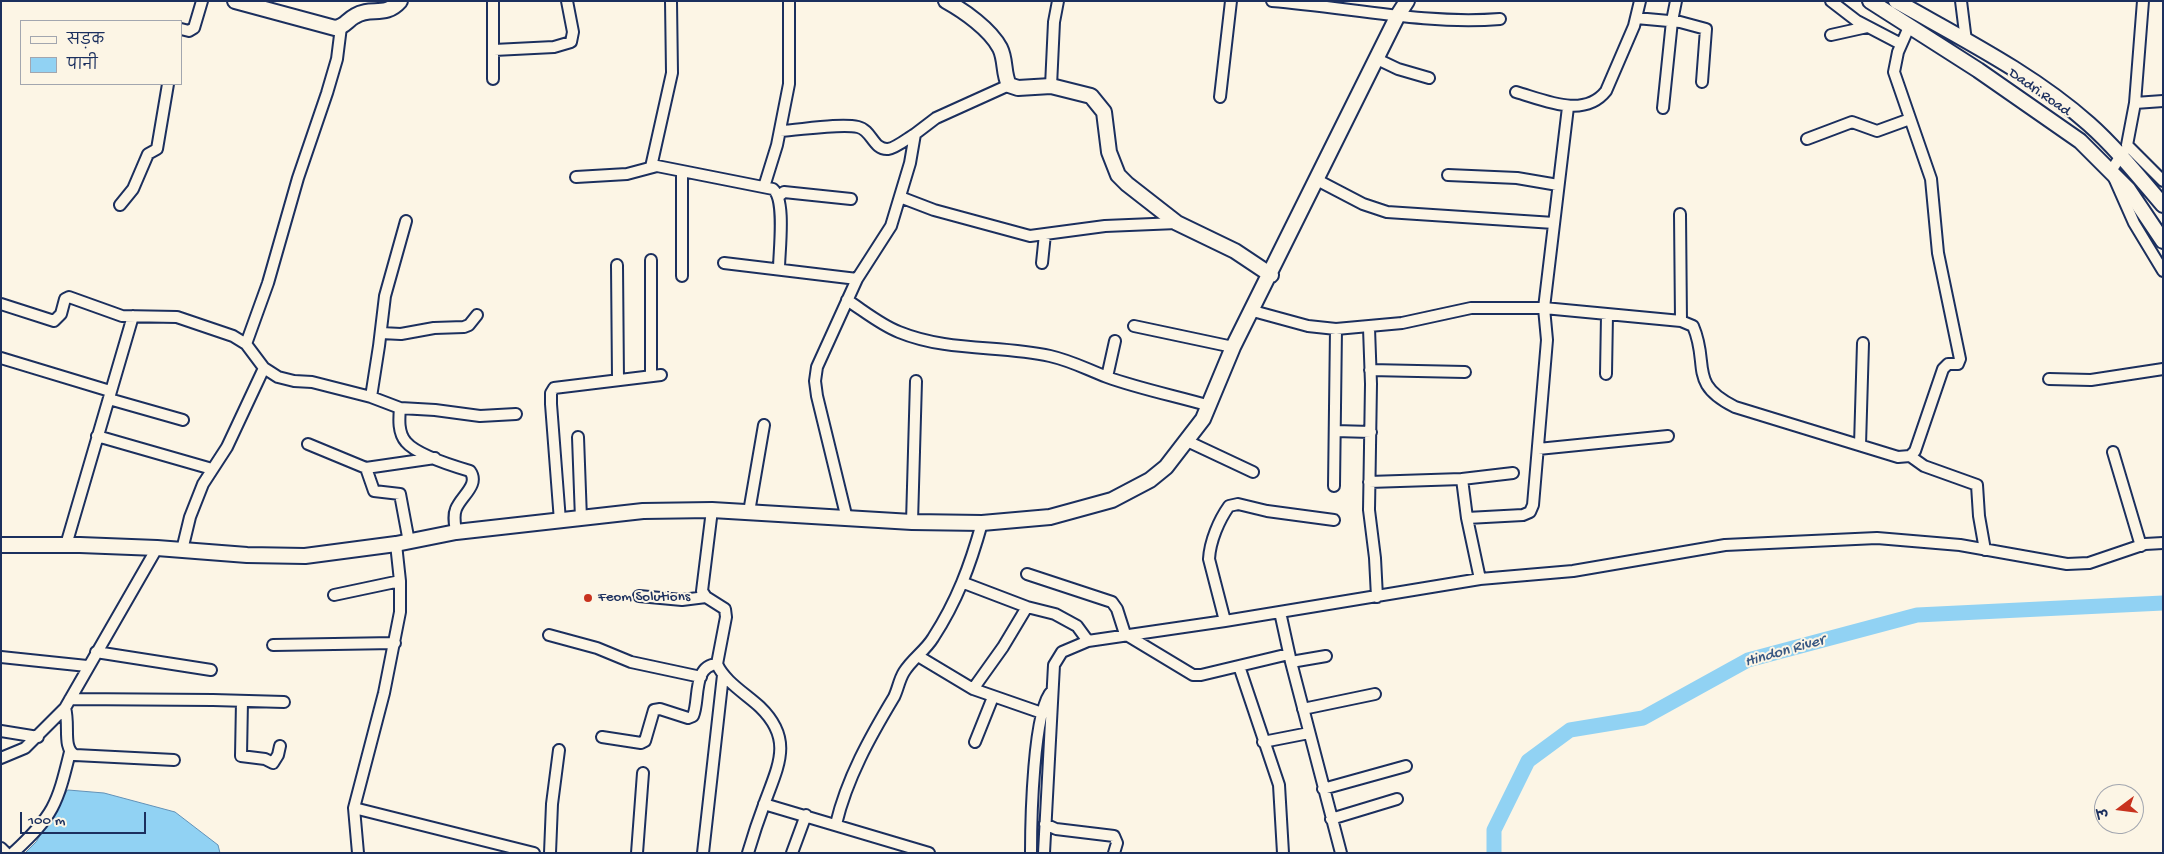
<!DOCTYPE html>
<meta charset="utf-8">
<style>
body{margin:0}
#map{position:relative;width:2164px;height:854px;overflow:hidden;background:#fcf5e5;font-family:"Gochi Hand","Playpen Sans Deva",sans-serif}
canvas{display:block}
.frame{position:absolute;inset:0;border:2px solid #1b2f5e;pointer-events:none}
.legend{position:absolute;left:20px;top:20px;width:162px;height:65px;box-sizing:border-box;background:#fcf5e5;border:1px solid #a2a6af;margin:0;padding:6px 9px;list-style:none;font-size:15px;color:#1b2f5e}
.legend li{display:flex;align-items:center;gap:10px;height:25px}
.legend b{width:25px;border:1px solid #a2a6af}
.north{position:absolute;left:2094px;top:784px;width:50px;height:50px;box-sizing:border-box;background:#fcf5e5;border:1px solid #a2a6af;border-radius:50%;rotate:255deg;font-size:14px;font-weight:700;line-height:20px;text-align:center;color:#1b2f5e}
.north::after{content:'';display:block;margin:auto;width:18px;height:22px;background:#c8321e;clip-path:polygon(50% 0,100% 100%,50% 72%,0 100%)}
.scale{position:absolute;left:20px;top:812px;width:126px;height:22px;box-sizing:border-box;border:2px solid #1b2f5e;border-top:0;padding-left:6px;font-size:15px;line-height:18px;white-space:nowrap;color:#1b2f5e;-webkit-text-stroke:4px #fcf5e5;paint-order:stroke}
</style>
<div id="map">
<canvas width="2164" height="854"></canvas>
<div class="frame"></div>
<ul class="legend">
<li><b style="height:6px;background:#fcf5e5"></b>सड़क</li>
<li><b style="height:14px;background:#91d2f3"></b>पानी</li>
</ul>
<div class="north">उ</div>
<div class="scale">100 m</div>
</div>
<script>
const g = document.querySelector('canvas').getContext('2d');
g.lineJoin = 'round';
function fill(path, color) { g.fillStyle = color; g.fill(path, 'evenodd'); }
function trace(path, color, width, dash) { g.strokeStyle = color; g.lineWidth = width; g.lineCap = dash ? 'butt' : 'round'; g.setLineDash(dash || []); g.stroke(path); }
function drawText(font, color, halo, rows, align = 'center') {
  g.font = font + ' "Gochi Hand",sans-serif'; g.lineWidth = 4; g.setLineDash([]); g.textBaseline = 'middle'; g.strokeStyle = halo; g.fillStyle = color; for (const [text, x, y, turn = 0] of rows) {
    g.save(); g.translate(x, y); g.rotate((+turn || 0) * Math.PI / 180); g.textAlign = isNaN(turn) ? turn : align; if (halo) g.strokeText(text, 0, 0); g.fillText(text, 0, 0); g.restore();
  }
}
const water = new Path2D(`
 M68 790 104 793 175 812 218 845 220 853H25L36 842Z`);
const river = new Path2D(`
 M1494 853V830L1528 761 1570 730 1643 718 1748 660 1917 615 2163 603`);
const street = new Path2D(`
 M1272 1C1348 7 1424 25 1500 19
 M1831 1 1857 21 1901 44
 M1961 1 1966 41
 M2143 1 2135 103 2127 145 2163 181
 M1636 18 1680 22 1706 29 1702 82
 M181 29 189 31 194 28 202 1
 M1831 35 1867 27
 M494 50 554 47 571 42 573 32 567 1
 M1377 59 1398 69 1429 78
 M493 79V1
 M1051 86 1054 22 1058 1
 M1516 92C1544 100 1584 119 1606 91L1634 26 1640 1
 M1220 97 1231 1
 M2135 103 2163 101
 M1663 108 1672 21 1676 1
 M780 131C800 130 840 123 858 127 872 130 873 150 888 149 896 148 908 138 915 134
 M1807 139 1852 122 1877 131 1910 119
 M2124 151 2111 171 2134 223 2163 271
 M651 167 672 73 671 1
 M1448 175 1517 178 1558 185
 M576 177 627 174 657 166 773 189C786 200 779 251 779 269
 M1317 180 1363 204 1387 212 1554 223
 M764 187 777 145 789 84V1
 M779 196 784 192 851 199
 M900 197 934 210 1030 236 1105 226 1177 223
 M120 205 133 189 148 154 157 149 168 84
 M1680 214 1681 321
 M724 263 857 279
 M1042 263 1045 234
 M617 265 618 380
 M682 276V171
 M847 300C864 311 881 325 899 332 948 352 1000 345 1050 356 1072 361 1086 369 1107 377 1140 389 1176 396 1210 406
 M1 304 54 321 61 314 65 299 69 297 122 316 177 317 233 336 246 344 264 368 278 377 294 381 312 382 371 397 400 408 435 410 480 416 516 414
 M1253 311 1308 326 1336 329 1402 323 1471 308H1544L1681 321 1693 326C1710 365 1687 383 1735 407L1898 457 1910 456 1915 451 1943 369 1948 364H1958L1960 359 1938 253 1931 179 1894 72 1898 52 1909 27
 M1134 326 1233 347
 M1369 328 1371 384 1369 510 1375 558 1377 597
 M381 333 401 334 434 328 464 327 469 325 477 315
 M246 344 268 283 298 178 327 93 337 59 341 27
 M1 358 110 391
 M1370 370 1465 372
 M1606 374 1607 315
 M651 376V260
 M1107 377 1115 341
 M2049 379 2091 380 2163 369
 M371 397 379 346 385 296 406 221
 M109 399 183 420
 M400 408C399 419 398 433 406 442 417 455 453 466 470 471 480 485 461 496 456 509 453 516 455 524 456 532
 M1335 431 1371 432
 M97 436 212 469
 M578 437 581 519
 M1187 441 1253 472
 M308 444 366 468 374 491 400 494 409 542
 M1860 445 1863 343
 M1538 449 1668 436
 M2113 452 2141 546
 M1910 456 1924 466 1977 485 1979 516 1985 550
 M366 468 435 458
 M1462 479 1467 518 1480 579
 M1369 482 1462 479 1513 473
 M1334 486 1336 329
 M712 510 702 591 706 597 725 609 726 617 717 664C724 681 746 694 760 707 793 739 779 764 765 802 759 818 753 836 748 853
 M749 512 764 425
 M1467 518 1523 515 1530 512 1533 505 1547 340 1544 308 1568 107
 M847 519 817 396 815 381 817 367 857 279 891 226 910 163 915 134 936 118 1009 85
 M560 521 551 404V393L554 388 661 375
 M912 522 916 381
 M66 545 133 316
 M182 550 190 517 203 484 227 447 264 368
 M1027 574 1112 602 1117 609 1125 634 1193 675H1201L1289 654
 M964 583 1027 607 1055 614 1077 626 1088 641
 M334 595 400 581
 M639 596 682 600 706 597
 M1280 612 1291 662 1341 853
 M1225 621 1209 559C1210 541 1219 520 1229 506L1238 504 1267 511 1334 520
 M549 635 597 648 631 662 701 677
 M273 645 395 643
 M96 652 211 670
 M918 656 973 689 1042 713
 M1 657 87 666
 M1291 662 1326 656
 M1239 666 1279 785 1283 853
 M973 689 1003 647 1027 607
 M70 699 213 700 284 702
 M242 701 241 756 265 759 273 763 278 755 280 746
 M65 708C70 725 62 748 75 755L174 760
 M1303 709 1375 694
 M1 731 38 737
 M602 737 641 743 645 741 654 710 660 709 688 718 693 716C700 700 692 666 717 664
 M975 742 993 697
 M1263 742 1309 733
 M1 758 25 748 65 708 157 548
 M1323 789 1406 766
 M764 804 929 853
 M354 808 534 853
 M1331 819 1397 799
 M836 824C847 778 870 737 894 697 898 689 899 680 904 672 912 659 925 651 933 638 957 601 970 566 982 523
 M1045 824 1056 829 1114 836 1117 843 1114 853
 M1 848 6 853
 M13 853C54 815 57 805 70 752
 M358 853 354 808 384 693 400 612V581L396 544
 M550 853 552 804 559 750
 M637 853 643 773
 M703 853 723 675
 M792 853 806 815
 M1031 853C1031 823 1033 708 1052 691
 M1044 853 1054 665 1062 652 1088 641 1225 621 1480 579 1573 571 1725 545 1877 538 1960 545 2067 564 2089 563 2145 544 2163 543`);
const secondary = new Path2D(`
 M235 1 335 28C345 27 347 20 355 16 371 6 385 18 400 1
 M946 1C964 11 990 29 1000 48 1006 60 1003 73 1009 85L1018 88 1051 86 1091 96 1104 112 1109 152 1118 175 1127 184 1177 223 1235 251 1271 275
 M1870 1 1978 70 2080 141 2128 189 2163 241
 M1896 1C1961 38 2033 74 2089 124 2116 148 2139 177 2163 205
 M1 545H80L157 548 247 555 305 556 396 544 456 532 643 511 712 510 912 522 982 523 1050 517 1112 500 1150 480 1166 467 1203 419 1233 347 1398 15 1407 1`);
const markers = [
 [588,598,5,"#c8321e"]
];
const streetNames = [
 ["Dadri Road",2039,93,35]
];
const poiNames = [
 ["Feom Solutions",598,598]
];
const waterNames = [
 ["Hindon River",1785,652,-16]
];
fill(water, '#91d2f3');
trace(water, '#6291b7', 1);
trace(river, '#91d2f3', 15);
trace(street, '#1b2f5e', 14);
trace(secondary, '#1b2f5e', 18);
trace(street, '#fcf5e5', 10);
trace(secondary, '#fcf5e5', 14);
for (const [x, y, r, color] of markers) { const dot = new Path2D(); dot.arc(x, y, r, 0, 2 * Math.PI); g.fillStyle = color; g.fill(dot); trace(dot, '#fcf5e5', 2); }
drawText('15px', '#1b2f5e', '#fcf5e5', streetNames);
drawText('15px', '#1b2f5e', '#fcf5e5', poiNames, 'left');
drawText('italic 16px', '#385883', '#fcf5e5', waterNames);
</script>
